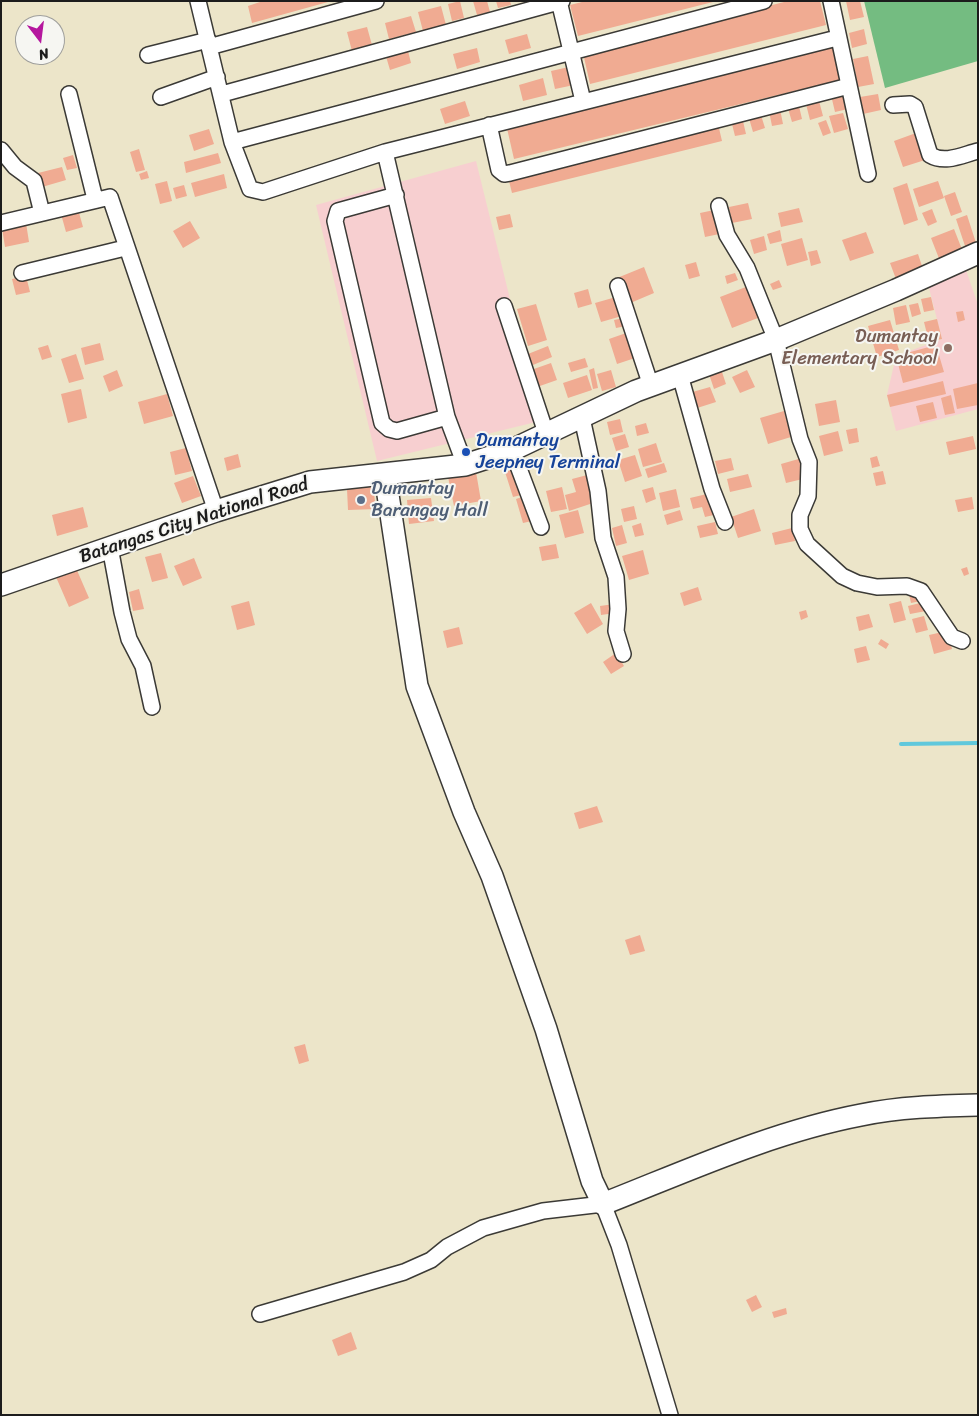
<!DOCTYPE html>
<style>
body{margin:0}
#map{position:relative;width:979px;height:1416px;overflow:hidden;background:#ece5c9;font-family:Sriracha,sans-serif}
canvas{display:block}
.frame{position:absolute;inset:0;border:2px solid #1c1c1c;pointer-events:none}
.north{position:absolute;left:15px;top:15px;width:50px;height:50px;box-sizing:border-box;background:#f6f6f2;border:1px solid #9f9f9c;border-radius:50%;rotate:165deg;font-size:14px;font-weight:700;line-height:20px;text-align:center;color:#1c1c1c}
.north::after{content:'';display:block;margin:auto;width:18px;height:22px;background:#b5179e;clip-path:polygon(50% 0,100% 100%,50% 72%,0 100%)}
</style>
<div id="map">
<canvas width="979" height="1416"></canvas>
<div class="frame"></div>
<div class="north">N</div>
</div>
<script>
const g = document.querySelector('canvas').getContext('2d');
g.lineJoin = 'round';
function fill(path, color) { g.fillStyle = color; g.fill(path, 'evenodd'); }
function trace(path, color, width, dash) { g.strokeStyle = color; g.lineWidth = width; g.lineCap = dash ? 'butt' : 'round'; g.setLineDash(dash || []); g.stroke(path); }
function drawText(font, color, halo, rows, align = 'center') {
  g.font = font + ' Sriracha,sans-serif'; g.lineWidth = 4; g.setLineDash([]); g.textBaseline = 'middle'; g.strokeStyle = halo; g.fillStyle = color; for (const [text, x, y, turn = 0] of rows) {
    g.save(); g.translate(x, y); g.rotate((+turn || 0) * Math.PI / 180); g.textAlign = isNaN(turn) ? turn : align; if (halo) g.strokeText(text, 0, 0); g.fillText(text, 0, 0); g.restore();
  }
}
const built = new Path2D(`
 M476 161 540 421 377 461 316 205Z
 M966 270 978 305V409L896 431 887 395 896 356 942 339 928 284Z`);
const forest = new Path2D(`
 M864 1H978V61L885 88Z`);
const stream = new Path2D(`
 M901 744 978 743`);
const building = new Path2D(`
 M263 1H328V2L252 23 248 6Z
 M460 1 464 18 452 21 448 4Z
 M473 1H487L490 12 477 15Z
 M496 1H510L511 5 498 8Z
 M586 1H713V2L578 36 570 5Z
 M788 1H820L826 25 590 84 583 53Z
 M846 1H860L864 17 850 20Z
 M441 6 446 25 423 31 418 12Z
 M411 16 416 32 389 39 385 23Z
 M367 27 372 45 352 51 347 32Z
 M864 29 867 44 852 48 849 33Z
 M527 34 531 48 509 54 505 40Z
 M835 44 844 79 514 159 506 124Z
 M407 47 411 63 390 70 385 53Z
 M477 48 480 62 457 69 453 54Z
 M868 56 874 84 858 87 853 59Z
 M569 67 574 85 555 89 551 71Z
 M543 78 547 95 523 101 519 85Z
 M843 92 848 109 835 112 831 95Z
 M878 94 881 110 863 114 860 97Z
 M818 97 823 116 810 120 805 100Z
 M465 101 470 116 445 124 440 109Z
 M798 102 802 119 792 122 787 105Z
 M780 109 783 124 772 126 769 111Z
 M760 112 765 128 753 132 748 115Z
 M843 113 848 129 834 133 829 116Z
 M742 117 746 134 735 136 731 120Z
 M826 120 831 133 823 136 818 123Z
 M718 124 722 141 512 193 508 177Z
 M209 129 214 144 194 151 189 135Z
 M916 133 925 160 903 167 894 141Z
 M139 149 145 170 136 172 130 152Z
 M218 153 221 163 186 173 184 162Z
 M73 155 77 168 67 170 63 158Z
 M62 167 66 180 42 187 38 173Z
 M147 171 149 178 141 180 139 174Z
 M224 174 227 188 195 197 191 183Z
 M167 181 172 201 160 204 155 184Z
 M938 181 944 198 919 207 913 189Z
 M907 183 918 220 904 225 893 188Z
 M184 185 187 196 176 199 173 188Z
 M955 192 962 212 951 216 944 196Z
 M748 203 752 219 732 223 729 207Z
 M799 208 803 222 781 227 778 213Z
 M78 209 83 227 66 232 61 214Z
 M719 209 724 233 705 237 700 213Z
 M932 209 937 222 928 226 922 213Z
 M510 214 513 227 499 230 496 217Z
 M967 215 977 246 966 249 956 219Z
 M190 221 200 238 183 248 173 231Z
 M26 223 29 242 5 247 2 228Z
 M954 229 963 252 940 261 931 238Z
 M780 230 782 241 770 244 767 234Z
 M866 232 874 253 850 261 842 240Z
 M764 236 767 250 754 254 750 240Z
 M802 238 808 260 787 266 781 244Z
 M817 250 821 263 811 266 808 252Z
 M918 254 923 269 896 279 890 263Z
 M696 262 700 276 689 279 685 265Z
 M644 267 654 293 628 304 617 278Z
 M735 273 738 280 727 284 725 276Z
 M26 276 30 292 16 295 12 279Z
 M779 280 782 287 773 290 770 284Z
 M751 285 763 316 732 328 720 297Z
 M588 289 592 304 578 308 574 293Z
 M616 297 622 316 601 322 595 303Z
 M931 297 934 310 924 312 921 299Z
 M918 303 921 314 912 317 909 305Z
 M536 304 547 340 528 346 517 309Z
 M906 305 910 322 896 325 893 308Z
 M963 311 965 320 958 322 956 312Z
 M624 318 626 326 616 328 614 320Z
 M937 319 942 339 929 342 924 322Z
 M890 320 899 350 877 357 868 326Z
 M629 332 638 357 617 364 609 339Z
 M100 343 104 360 85 365 81 348Z
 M48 345 52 357 42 360 38 348Z
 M936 345 944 372 903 383 896 356Z
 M548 346 552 357 533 365 528 354Z
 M76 354 84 379 69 383 61 359Z
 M585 358 588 367 571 372 568 363Z
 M551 363 557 380 537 387 531 370Z
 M594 368 598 388 593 389 589 370Z
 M721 369 726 384 714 389 709 374Z
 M117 370 123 386 109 392 103 376Z
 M611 370 616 387 602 391 597 374Z
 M747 370 755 387 740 393 732 377Z
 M587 375 592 390 568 398 563 383Z
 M943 381 946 394 890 407 887 395Z
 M978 383V405L957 409 953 389Z
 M710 387 716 402 694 409 689 393Z
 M81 389 87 418 68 423 61 394Z
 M167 394 173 416 144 424 138 402Z
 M951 395 955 413 945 415 941 398Z
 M836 400 840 422 819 426 815 404Z
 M933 402 937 418 920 422 916 406Z
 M784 411 791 437 768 444 760 418Z
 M620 419 623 432 610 435 607 422Z
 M646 423 649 433 637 436 635 426Z
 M857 428 859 442 849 444 846 430Z
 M838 431 843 451 824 456 819 436Z
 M625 434 629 447 616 451 612 438Z
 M973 436 976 449 949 455 946 442Z
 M656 443 662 462 643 467 638 449Z
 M186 448 192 471 175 475 170 452Z
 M238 454 241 467 227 471 224 458Z
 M635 455 642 476 625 482 618 460Z
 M877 456 880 466 872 468 870 458Z
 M731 458 734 470 718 474 715 461Z
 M802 458 807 478 786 483 781 464Z
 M664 463 667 472 648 478 645 469Z
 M517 468 525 494 513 497 505 472Z
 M883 471 886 484 876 486 873 473Z
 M476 472 481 501 454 506 448 477Z
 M591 474 599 501 569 511 565 495 576 492 572 479Z
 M748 474 752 487 730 492 727 479Z
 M193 476 201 496 182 503 174 483Z
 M373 486 376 509 348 510 347 489Z
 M562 487 567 509 551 512 546 491Z
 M653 487 656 499 646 503 642 490Z
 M676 489 680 507 663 511 659 493Z
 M707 494 709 502 714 501 718 514 705 517 702 507 693 509 690 498Z
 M528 495 536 520 523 523 516 499Z
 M972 497 974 509 958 512 955 500Z
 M431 498 434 521 409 524 407 500Z
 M634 506 637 519 624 522 621 509Z
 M83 507 88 527 57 536 52 515Z
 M754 509 761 531 738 538 731 517Z
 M578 510 584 533 565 538 559 515Z
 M680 510 683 520 667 525 664 515Z
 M715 522 718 534 700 538 697 526Z
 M641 523 644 535 635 537 632 526Z
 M622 525 627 543 616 546 612 528Z
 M792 528 795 541 775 545 772 533Z
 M556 544 559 558 542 561 539 547Z
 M643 550 649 574 629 580 622 556Z
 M161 553 168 578 152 582 145 557Z
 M194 558 202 578 183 586 174 566Z
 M967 567 969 574 964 576 961 569Z
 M76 568 89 598 69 607 56 577Z
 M698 587 702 600 684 606 680 593Z
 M139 589 144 609 133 611 129 592Z
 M919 591 921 601 911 603 909 594Z
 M249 601 255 625 237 630 231 606Z
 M901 601 906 620 894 623 889 604Z
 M924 602 926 611 910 614 908 606Z
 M591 603 603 624 587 634 574 613Z
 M614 604 615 613 601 615 600 606Z
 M806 610 808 617 801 620 799 612Z
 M869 614 873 627 859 631 856 617Z
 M924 616 928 630 916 633 912 619Z
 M459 627 463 644 447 648 443 631Z
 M947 631 952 649 934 654 929 635Z
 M881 639 889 644 886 649 878 644Z
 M866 646 870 660 857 663 854 649Z
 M616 653 624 666 611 674 603 662Z
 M597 806 603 822 579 829 574 813Z
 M640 935 645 951 630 955 625 940Z
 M305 1044 309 1061 299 1064 294 1047Z
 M756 1295 762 1307 752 1312 746 1300Z
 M786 1308 787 1314 774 1318 772 1312Z
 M351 1332 357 1349 338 1356 332 1340Z`);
const street = new Path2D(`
 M198 1 232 142 250 189 263 192 385 152 837 38
 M559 1 583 101
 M831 1 868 174
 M209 47 376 1
 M148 55 208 40
 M69 94 95 199
 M222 94 562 1
 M161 97 217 77
 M893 105 910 104 915 107 930 155C945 164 962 155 978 151
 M489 125 499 170 504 174 510 173 849 86
 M232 142 764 1
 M1 150 15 167 34 181 42 213
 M385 152 447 417 465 465
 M396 195 338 211 335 221 382 423 389 429 397 431 447 417
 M719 206 727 235 747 268 776 340 800 439 809 462 808 496 800 515V529L807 544 842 576 857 583 877 587 907 586 921 591 952 637 962 641
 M1 223 110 197 216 511
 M22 273 125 248
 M618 286 651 386
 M504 306 546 433
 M680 375 712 489 725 522
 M582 418 598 491 603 538 616 577 618 609 616 631 623 654
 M512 450 541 527
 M110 547 122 612 129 639 143 666 152 707
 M260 1314 404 1272 431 1260 447 1247 483 1228 543 1211 603 1204 619 1245 670 1415`);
const secondary = new Path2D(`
 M385 475 417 686 464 812 492 876 546 1029 592 1181 603 1204C687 1171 772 1132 861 1115 899 1107 939 1106 978 1105
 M1 585 216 511 310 482 465 465 512 450 636 391 776 340 896 290 978 253`);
const markers = [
 [948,348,5,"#8d6e63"],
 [466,452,5,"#1a4fb4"],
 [361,500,5,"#5c6f8a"]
];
const educationNames = [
 ["Dumantay",938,337],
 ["Elementary School",938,359]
];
const transitNames = [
 ["Dumantay",476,441],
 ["Jeepney Terminal",476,463]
];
const serviceNames = [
 ["Dumantay",371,489],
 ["Barangay Hall",371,511]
];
const streetNames = [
 ["Batangas City National Road",194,521,-18]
];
fill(built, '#f7cfd0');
fill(forest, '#74bc81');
trace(stream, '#60c8dc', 4);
fill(building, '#f0ab92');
trace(street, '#3b3a36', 18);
trace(secondary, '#3b3a36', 24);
trace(street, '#fff', 15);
trace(secondary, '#fff', 21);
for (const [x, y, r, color] of markers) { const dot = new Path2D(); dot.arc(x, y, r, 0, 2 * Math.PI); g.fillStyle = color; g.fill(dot); trace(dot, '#f6f6f2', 2); }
drawText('19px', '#785e54', '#f6f6f2', educationNames, 'right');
drawText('19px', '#164399', '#f6f6f2', transitNames, 'left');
drawText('19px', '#4e5e75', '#f6f6f2', serviceNames, 'left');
drawText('19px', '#1c1c1c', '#f6f6f2', streetNames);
</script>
